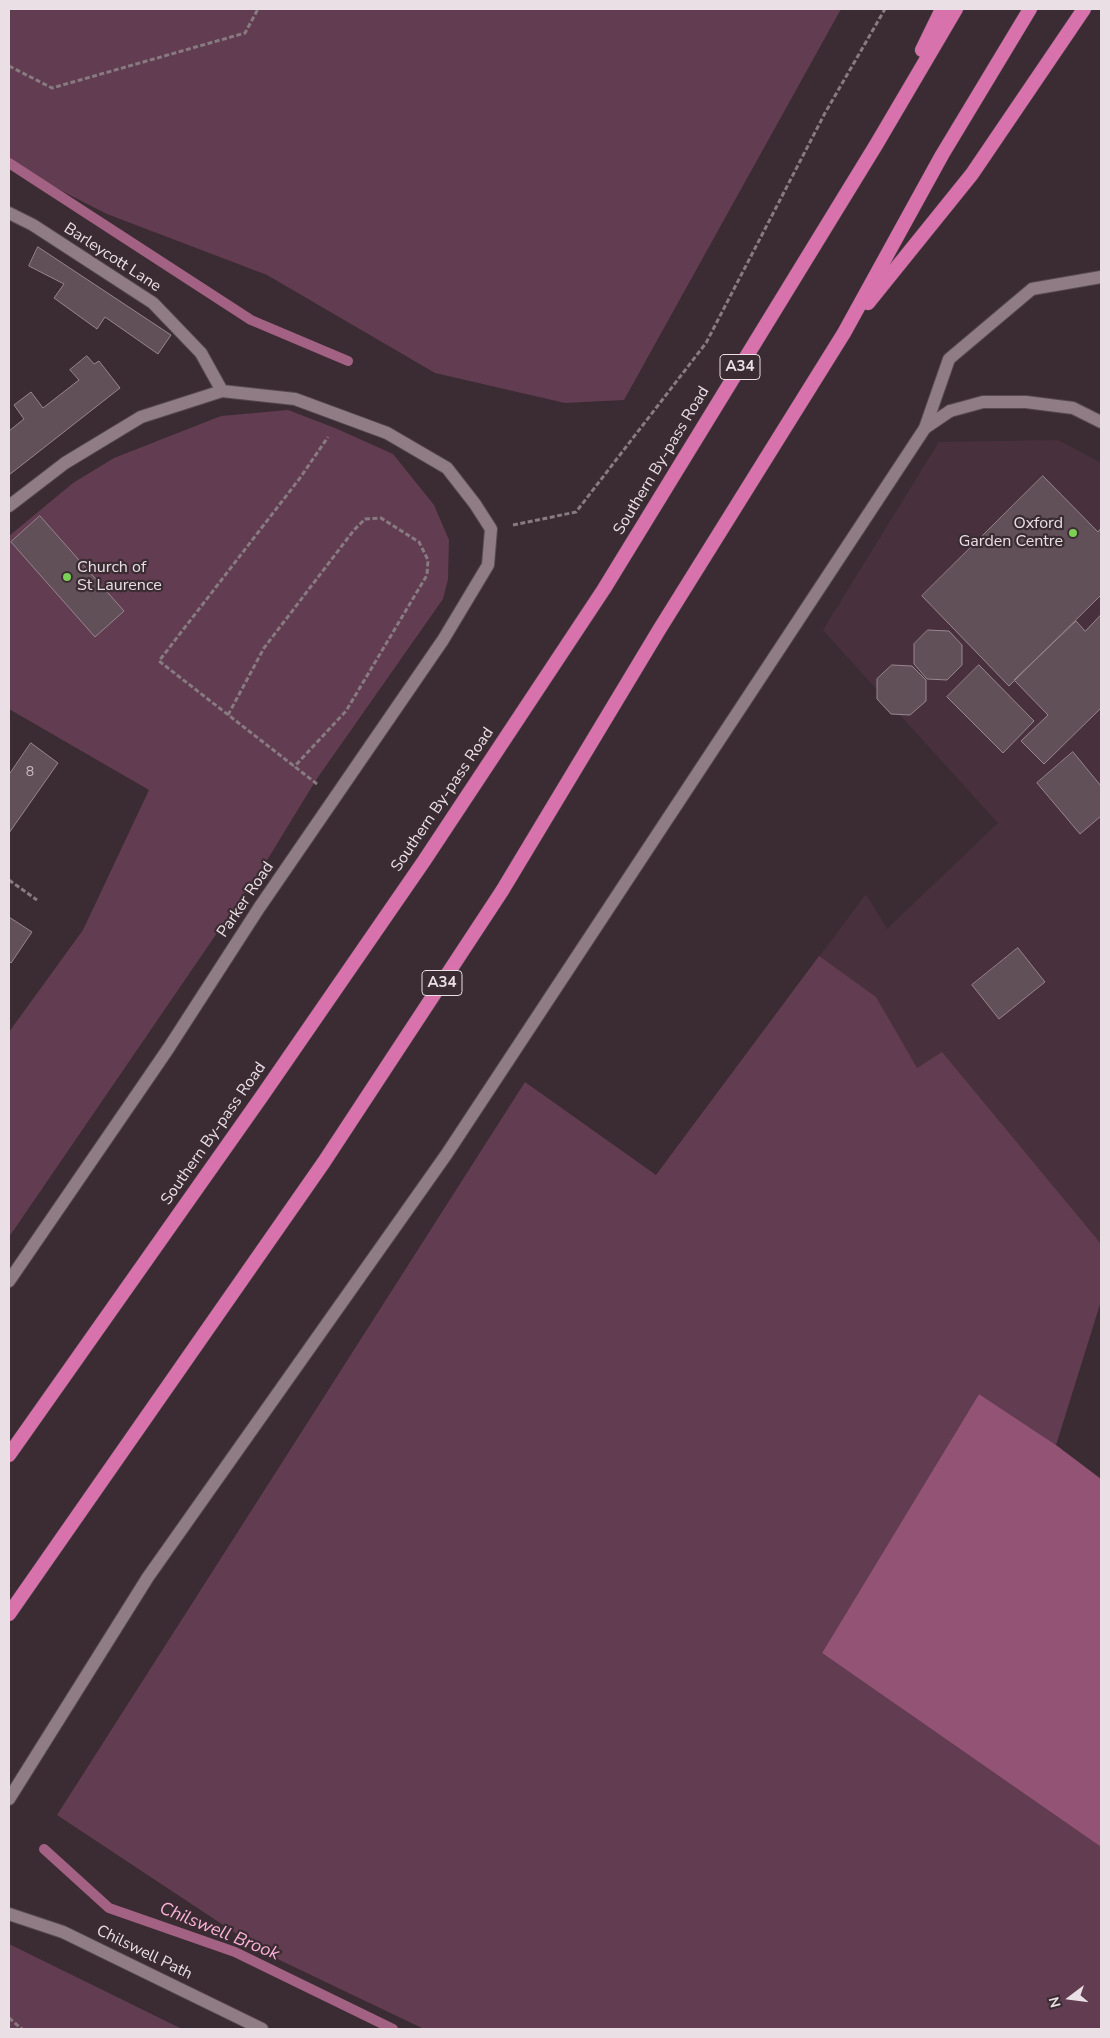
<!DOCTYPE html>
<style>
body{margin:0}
#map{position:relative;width:1110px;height:2038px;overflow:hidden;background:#3b2c33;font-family:"Nunito Sans",sans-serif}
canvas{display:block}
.frame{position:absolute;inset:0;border:10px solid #e9dfe4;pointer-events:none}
.north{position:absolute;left:1045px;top:1973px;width:50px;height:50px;-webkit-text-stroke:4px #3b2c33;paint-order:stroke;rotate:255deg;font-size:14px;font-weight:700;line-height:20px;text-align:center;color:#e9dfe4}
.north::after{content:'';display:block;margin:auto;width:18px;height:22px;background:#e9dfe4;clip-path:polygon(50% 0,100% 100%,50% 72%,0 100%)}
</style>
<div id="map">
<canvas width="1110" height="2038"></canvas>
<div class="frame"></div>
<div class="north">N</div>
</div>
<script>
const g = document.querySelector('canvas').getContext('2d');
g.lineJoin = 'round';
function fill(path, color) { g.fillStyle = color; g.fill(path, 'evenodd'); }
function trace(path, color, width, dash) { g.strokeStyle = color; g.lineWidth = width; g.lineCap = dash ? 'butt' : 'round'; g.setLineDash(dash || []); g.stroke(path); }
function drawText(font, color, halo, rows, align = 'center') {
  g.font = font + ' "Nunito Sans",sans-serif'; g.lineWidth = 4.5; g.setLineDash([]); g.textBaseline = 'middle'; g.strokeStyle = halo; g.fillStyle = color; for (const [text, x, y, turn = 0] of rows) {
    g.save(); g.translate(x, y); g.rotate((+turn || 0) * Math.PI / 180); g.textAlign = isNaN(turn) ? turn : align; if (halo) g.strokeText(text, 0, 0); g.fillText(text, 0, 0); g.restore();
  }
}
const built = new Path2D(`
 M1058 440 1101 463V1301L1056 1445 656 1175 866 894 887 929 998 823 823 630 939 442Z`);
const green = new Path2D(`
 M9 9H841L624 400 565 403 435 373 267 275 107 214 9 164Z
 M288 410 335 428 393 454 434 505 449 540 448 579 443 599 316 780 269 857 9 1237V1032L83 930 149 790 9 709V536L73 483 114 458 221 416Z
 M819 956 876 997 917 1068 942 1052 1101 1244V1301L1056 1445 979 1394 822 1653 1101 1847V2029H424L267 1954 57 1815 525 1082 656 1175Z
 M9 1944 182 2029H9Z`);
const forest = new Path2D(`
 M979 1394 1056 1445 1101 1479V1847L822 1653Z`);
const stream = new Path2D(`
 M9 163 251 320 348 361
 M44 1849 109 1908 235 1952 393 2029`);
const building = new Path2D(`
 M38 247 171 335 158 354 105 317 97 329 54 298 64 284 29 266Z
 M87 356 94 364 99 361 120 388 9 475V431L24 419 14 405 31 392 43 408 79 380 70 370Z
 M1043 476 1098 532 1101 528V595L1009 686 922 596Z
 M40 516 124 611 95 637 11 542Z
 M1101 615V708L1044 764 1021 741 1048 715 1014 680 1076 621 1085 631Z
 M928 630 949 631 962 645V665L947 680 927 679 914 664V644Z
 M892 665 912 666 926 680V701L910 715 891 714 877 699V679Z
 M979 665 1034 721 1003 753 947 697Z
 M31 743 58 763 9 833V775Z
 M1073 752 1101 786V816L1080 834 1037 783Z
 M9 917 32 932 11 963 9 961Z
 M1018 948 1045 982 999 1019 972 985Z`);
const path = new Path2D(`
 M9 66 52 88 245 33 258 9
 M513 525 576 512 706 343 825 113 885 9
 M228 715 264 648 354 530 365 519 381 518 419 542 428 560 427 575 346 711 294 767
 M317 784 159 661 300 478 328 437
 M9 880 37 900
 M9 2018 22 2029`);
const service = new Path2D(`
 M950 411 983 402H1026L1073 408 1101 422
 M925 428 949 359 1032 289 1101 277
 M9 1914 63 1932 262 2029`);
const minor = new Path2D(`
 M9 213 33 225 153 303 201 353 222 391
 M9 506 65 463 141 417 222 391 295 399 387 433 447 468 475 504 491 529 488 565 443 640 259 908 168 1049 9 1281
 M9 1799 148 1577 446 1155 925 428 950 411`);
const trunk = new Path2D(`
 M922 50 942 9
 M868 303 972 174 1084 9
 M9 1455 262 1096 424 861 604 589 876 145 956 9
 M9 1614 324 1162 502 891 659 630 844 333 942 155 1030 9`);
const markers = [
 [1073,533,5,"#7ad156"],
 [67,577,5,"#7ad156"]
];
const numberNames = [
 ["8",30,773]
];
const shields = [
 [740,367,40],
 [442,983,40]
];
const shieldNames = [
 ["A34",740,367],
 ["A34",442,983]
];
const streetNames = [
 ["Barleycott Lane",112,258,33],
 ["Southern By-pass Road",662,461,-59],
 ["Southern By-pass Road",443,800,-56],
 ["Parker Road",246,900,-56],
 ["Southern By-pass Road",214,1134,-55],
 ["Chilswell Path",144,1953,26]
];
const poiNames = [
 ["Oxford",1063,524],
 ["Garden Centre",1063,542],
 ["Church of",77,568,"left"],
 ["St Laurence",77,586,"left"]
];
const waterNames = [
 ["Chilswell Brook",219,1932,22]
];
fill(built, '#48313c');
fill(green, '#623c50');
fill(forest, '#935375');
trace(stream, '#a36284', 10);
fill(building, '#625059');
trace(building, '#98858e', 1);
trace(service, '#56494f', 14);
trace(minor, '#56494f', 14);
trace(trunk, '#56494f', 15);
trace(path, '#877a80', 3, [5, 2.5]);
trace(service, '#8f7c85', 12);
trace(minor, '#8f7c85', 12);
trace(trunk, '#d872ac', 14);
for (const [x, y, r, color] of markers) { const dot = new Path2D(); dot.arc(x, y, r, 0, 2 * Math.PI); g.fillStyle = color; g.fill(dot); trace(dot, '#3b2c33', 2); }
drawText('14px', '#c7bbc1', null, numberNames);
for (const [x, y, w] of shields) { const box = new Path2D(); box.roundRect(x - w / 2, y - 12.5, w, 25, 4); g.fillStyle = '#3b2c33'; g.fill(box); trace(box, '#e9dfe4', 1); }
drawText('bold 15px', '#e9dfe4', null, shieldNames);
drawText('16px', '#e9dfe4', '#3b2c33', streetNames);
drawText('16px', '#e9dfe4', '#3b2c33', poiNames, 'right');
drawText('italic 18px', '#fcb1d7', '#3b2c33', waterNames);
</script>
